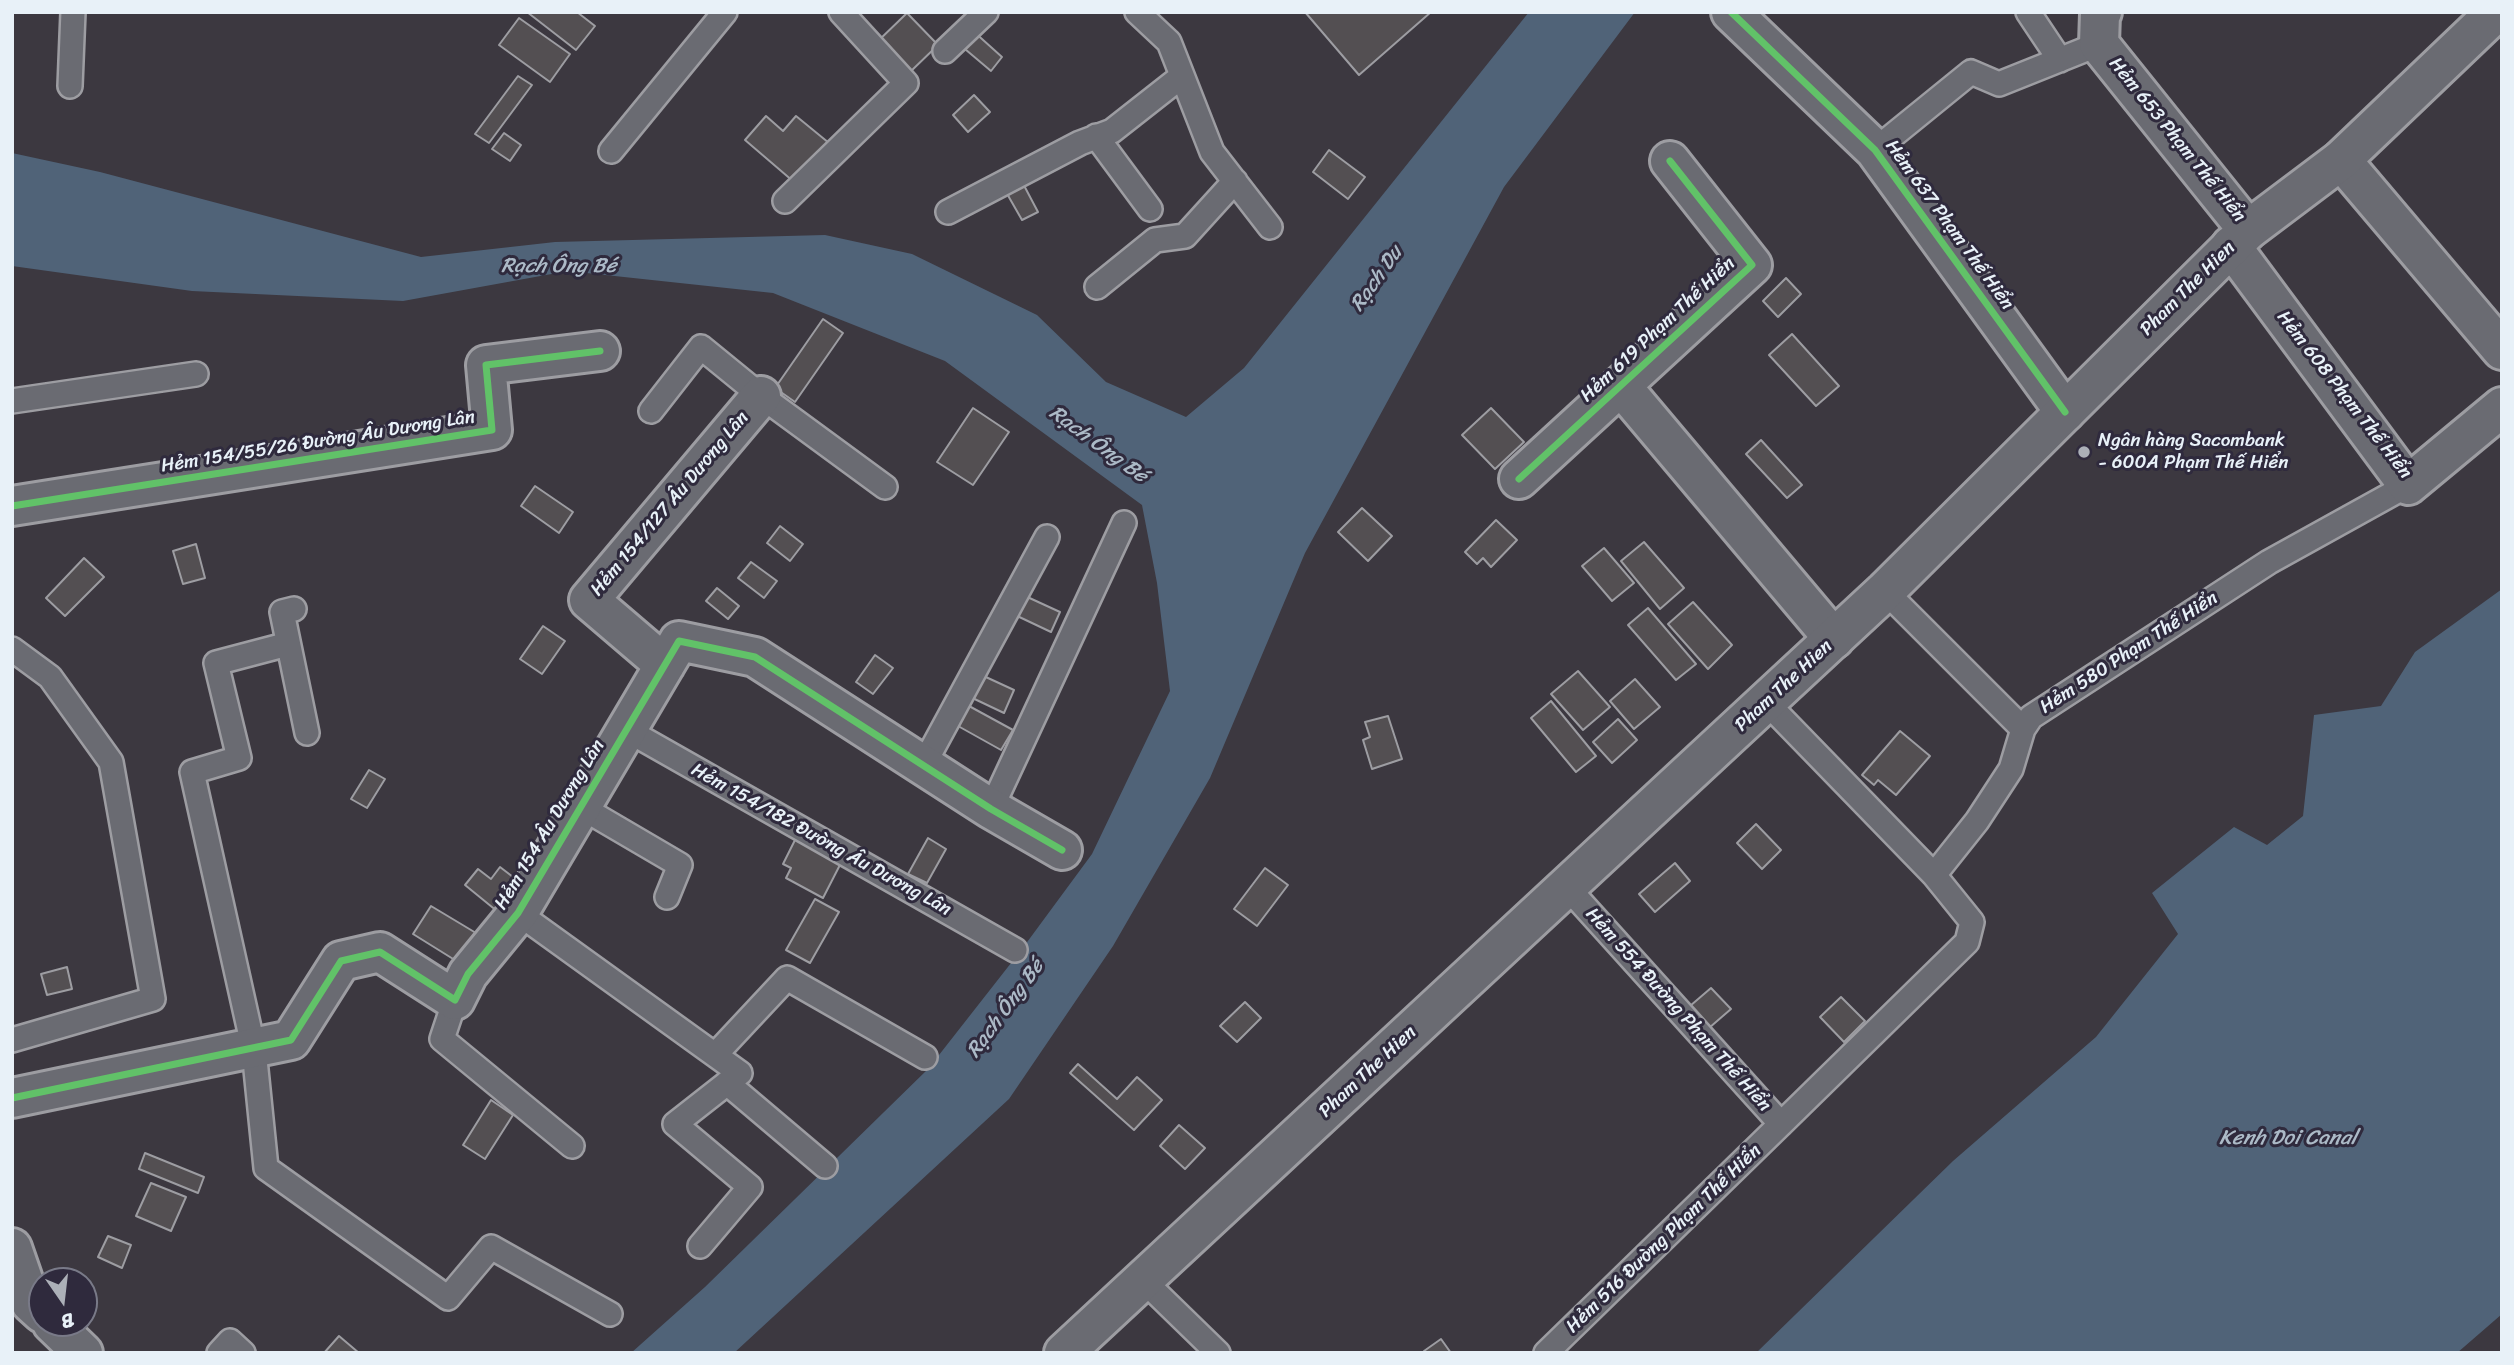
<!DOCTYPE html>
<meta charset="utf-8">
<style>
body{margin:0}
#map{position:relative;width:2514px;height:1365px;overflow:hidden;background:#3c3840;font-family:Sriracha,sans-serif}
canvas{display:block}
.frame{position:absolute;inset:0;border:14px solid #e8f1f8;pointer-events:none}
.north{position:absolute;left:28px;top:1267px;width:70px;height:70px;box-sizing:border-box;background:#2f2a3d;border:2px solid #797a88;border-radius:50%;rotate:166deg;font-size:19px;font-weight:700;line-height:28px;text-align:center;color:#e8f1f8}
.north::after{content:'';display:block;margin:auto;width:24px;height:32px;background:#acb0b8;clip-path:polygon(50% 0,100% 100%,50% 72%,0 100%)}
</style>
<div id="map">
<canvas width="2514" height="1365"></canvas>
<div class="frame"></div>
<div class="north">B</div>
</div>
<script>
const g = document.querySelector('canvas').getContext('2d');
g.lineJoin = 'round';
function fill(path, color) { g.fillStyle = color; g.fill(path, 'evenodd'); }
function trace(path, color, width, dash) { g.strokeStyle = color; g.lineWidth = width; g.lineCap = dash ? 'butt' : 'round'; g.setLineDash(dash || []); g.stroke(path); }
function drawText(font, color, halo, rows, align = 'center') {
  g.font = font + ' Sriracha,sans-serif'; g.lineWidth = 6; g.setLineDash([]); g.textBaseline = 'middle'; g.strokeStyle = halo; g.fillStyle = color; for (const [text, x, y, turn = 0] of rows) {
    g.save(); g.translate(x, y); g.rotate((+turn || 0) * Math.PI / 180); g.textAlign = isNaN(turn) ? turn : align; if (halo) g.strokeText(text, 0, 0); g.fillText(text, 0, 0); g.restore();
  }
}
const water = new Path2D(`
 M1529 12H1635L1504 187 1305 553 1210 778 1113 946 1009 1099 734 1353H631L705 1287 928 1069 1022 949 1092 854 1170 691 1157 583 1142 505 945 361 773 293 568 271 403 301 192 291 12 266V153L100 172 421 257 555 242 825 235 912 254 1037 315 1106 382 1186 417 1244 368Z
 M2502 589V1314L2457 1353H1756L1953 1161 2096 1037 2178 934 2152 893 2234 827 2267 845 2303 816 2314 715 2381 706 2415 652Z`);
const building = new Path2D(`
 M527 12H577L595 26 576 50Z
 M1305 12H1431L1359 75Z
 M907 13 938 45 908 74 876 43Z
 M519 18 570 54 550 82 499 45Z
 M972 30 1002 57 991 71 959 44Z
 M518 76 532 85 489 143 475 134Z
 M974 95 990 112 968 132 953 115Z
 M766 116 783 131 796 116 829 143 794 182 745 140Z
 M504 133 521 145 510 161 492 149Z
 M1329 150 1365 177 1348 199 1313 172Z
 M1019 176 1038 212 1022 220 1002 185Z
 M1786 278 1801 294 1778 317 1763 301Z
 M823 319 843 333 795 402 775 388Z
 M1792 334 1839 386 1816 406 1769 355Z
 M973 408 1009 432 973 485 937 462Z
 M1491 408 1524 442 1495 469 1462 435Z
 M1761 440 1802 485 1787 498 1746 454Z
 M535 486 573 512 559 533 521 506Z
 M1362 508 1392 536 1368 561 1338 532Z
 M1496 520 1517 540 1491 567 1483 558 1477 564 1465 552Z
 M780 526 803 544 790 561 767 543Z
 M1644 542 1684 588 1660 609 1621 561Z
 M196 544 205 578 183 584 173 551Z
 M1604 548 1634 583 1612 601 1582 566Z
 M84 558 104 577 65 616 46 598Z
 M751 562 777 581 764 598 738 578Z
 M717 588 739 606 728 619 706 601Z
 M1023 595 1060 612 1051 632 1013 614Z
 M1693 602 1732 645 1708 669 1668 624Z
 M1648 608 1696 664 1676 680 1628 625Z
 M543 626 565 641 542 674 520 659Z
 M875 655 893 668 873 694 856 682Z
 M1578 671 1610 707 1583 730 1551 694Z
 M975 672 1014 690 1004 713 964 694Z
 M1635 679 1660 707 1634 729 1610 701Z
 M1551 701 1596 756 1576 772 1531 718Z
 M969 706 1013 730 1001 750 958 726Z
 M1388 716 1402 759 1372 769 1363 740 1370 737 1365 722Z
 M1618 719 1637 740 1612 763 1593 742Z
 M1900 731 1930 756 1896 795 1878 780 1874 785 1862 775Z
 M369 770 385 779 367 808 351 799Z
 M1756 824 1781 850 1762 869 1737 843Z
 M797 836 843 859 823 898 786 878 791 868 783 864Z
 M928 838 946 849 927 883 908 874Z
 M1675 863 1690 881 1655 912 1639 894Z
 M500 867 526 887 503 916 465 885 478 869 491 879Z
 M1265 868 1288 885 1257 926 1234 909Z
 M815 899 839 912 810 963 786 950Z
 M431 906 476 933 458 962 413 934Z
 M67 967 72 989 47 995 41 974Z
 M1711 988 1731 1009 1709 1028 1690 1006Z
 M1841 997 1865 1021 1844 1042 1820 1017Z
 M1245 1002 1261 1018 1237 1042 1220 1026Z
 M1078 1064 1117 1099 1137 1077 1162 1100 1134 1130 1070 1073Z
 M491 1100 513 1115 485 1159 463 1145Z
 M1179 1125 1205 1148 1185 1169 1160 1146Z
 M145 1153 204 1177 198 1193 139 1169Z
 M151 1183 186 1197 171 1231 136 1216Z
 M108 1236 131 1245 122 1268 98 1257Z
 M339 1336 359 1353H324Z
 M1441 1339 1451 1353H1425L1424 1351Z`);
const lane = new Path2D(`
 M1137 12 1169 42 1212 152 1270 227
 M2028 12 2060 60
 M945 51 986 12
 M70 86 73 12
 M1096 136 1150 209
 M1875 150 1971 72 1999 84 2099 44
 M611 151 725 12
 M785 201 906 83 841 12
 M948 212 1080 143 1112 131 1182 76
 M1097 287 1155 240 1185 236 1235 181
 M12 401 196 374
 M651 411 701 347 761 396 885 487
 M1885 591 2023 729 2031 717 2269 562 2408 485
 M294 609 282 612 307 733
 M288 644 216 663 239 758 192 772 254 1050 266 1168 448 1298 491 1247 610 1314
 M12 649 50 677 111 762 153 999 12 1040
 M1766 702 1934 875
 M627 730 1015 950
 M924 764 1047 537
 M581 807 680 865 667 897
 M991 809 1124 523
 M1567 887 1781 1124 1967 942 1972 922 1934 875 1977 821 2011 769 2023 729
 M518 913 715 1055 787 978 925 1057
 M455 1000 442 1039 572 1146
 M727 1083 825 1166
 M700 1246 750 1187 675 1124 740 1073 715 1055
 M1143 1280 1218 1353
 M219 1353 230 1341 243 1353
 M1546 1353 1781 1124`);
const street = new Path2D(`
 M1731 12 1875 150 2065 412
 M2102 12 2100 14 2099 44 2248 230
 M2341 160 2502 350
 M2231 246 2408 485 2502 407
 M1621 386 1834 639
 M1519 479 1752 265 1670 161
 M12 506 492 430 486 365 600 351
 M665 665 589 600 761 396
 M12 1098 291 1040 341 961 380 952 455 1000 468 974 518 913 679 641 755 657 991 809 1062 850
 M12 1248 31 1303 42 1313
 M52 1323 83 1353`);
const secondary = new Path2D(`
 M1064 1353 1885 591 2248 230 2341 160 2496 12`);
const cycleway = new Path2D(`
 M1731 12 1875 150 2065 412
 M1519 479 1752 265 1670 161
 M12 506 492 430 486 365 600 351
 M12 1098 291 1040 341 961 380 952 455 1000 468 974 518 913 679 641 755 657 991 809 1062 850`);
const markers = [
 [2084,452,7,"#acb0b8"]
];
const streetNames = [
 ["Hẻm 653 Phạm Thế Hiển",2177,140,51],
 ["Hẻm 637 Phạm Thế Hiển",1949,225,54],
 ["Pham The Hien",2188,289,-45],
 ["Hẻm 619 Phạm Thế Hiển",1658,330,-43],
 ["Hẻm 608 Phạm Thế Hiển",2344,395,52],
 ["Hẻm 154/55/26 Đường Âu Dương Lân",318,442,-9],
 ["Hẻm 154/127 Âu Dương Lân",670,504,-50],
 ["Hẻm 580 Phạm Thế Hiển",2129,653,-33],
 ["Pham The Hien",1784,686,-43],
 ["Hẻm 154 Âu Dương Lân",550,825,-59],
 ["Hẻm 154/182 Đường Âu Dương Lân",821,840,29],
 ["Hẻm 554 Đường Phạm Thế Hiển",1678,1010,48],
 ["Pham The Hien",1368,1072,-43],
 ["Hẻm 516 Đường Phạm Thế Hiển",1664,1239,-44]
];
const poiNames = [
 ["Ngân hàng Sacombank",2098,441],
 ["- 600A Phạm Thế Hiển",2098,463]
];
const waterNames = [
 ["Rạch Ông Bé",559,267],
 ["Rạch Du",1377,279,-55],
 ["Rạch Ông Bé",1098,445,36],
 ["Rạch Ông Bé",1006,1009,-54],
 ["Kenh Doi Canal",2288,1139]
];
fill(water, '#506378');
fill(building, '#534f52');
trace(building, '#9d9da2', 2);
trace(lane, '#9d9da2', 28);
trace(street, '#9d9da2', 44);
trace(secondary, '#9d9da2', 44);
trace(lane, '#6a6b72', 23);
trace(street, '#6a6b72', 38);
trace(secondary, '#6a6b72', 38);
trace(cycleway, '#61c268', 7);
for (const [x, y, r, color] of markers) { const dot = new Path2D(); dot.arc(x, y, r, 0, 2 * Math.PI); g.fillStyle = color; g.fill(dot); trace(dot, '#2f2a3d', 2.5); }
drawText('19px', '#e8f1f8', '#2f2a3d', streetNames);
drawText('19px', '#e8f1f8', '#2f2a3d', poiNames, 'left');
drawText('italic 21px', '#acbac7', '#2f2a3d', waterNames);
</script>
